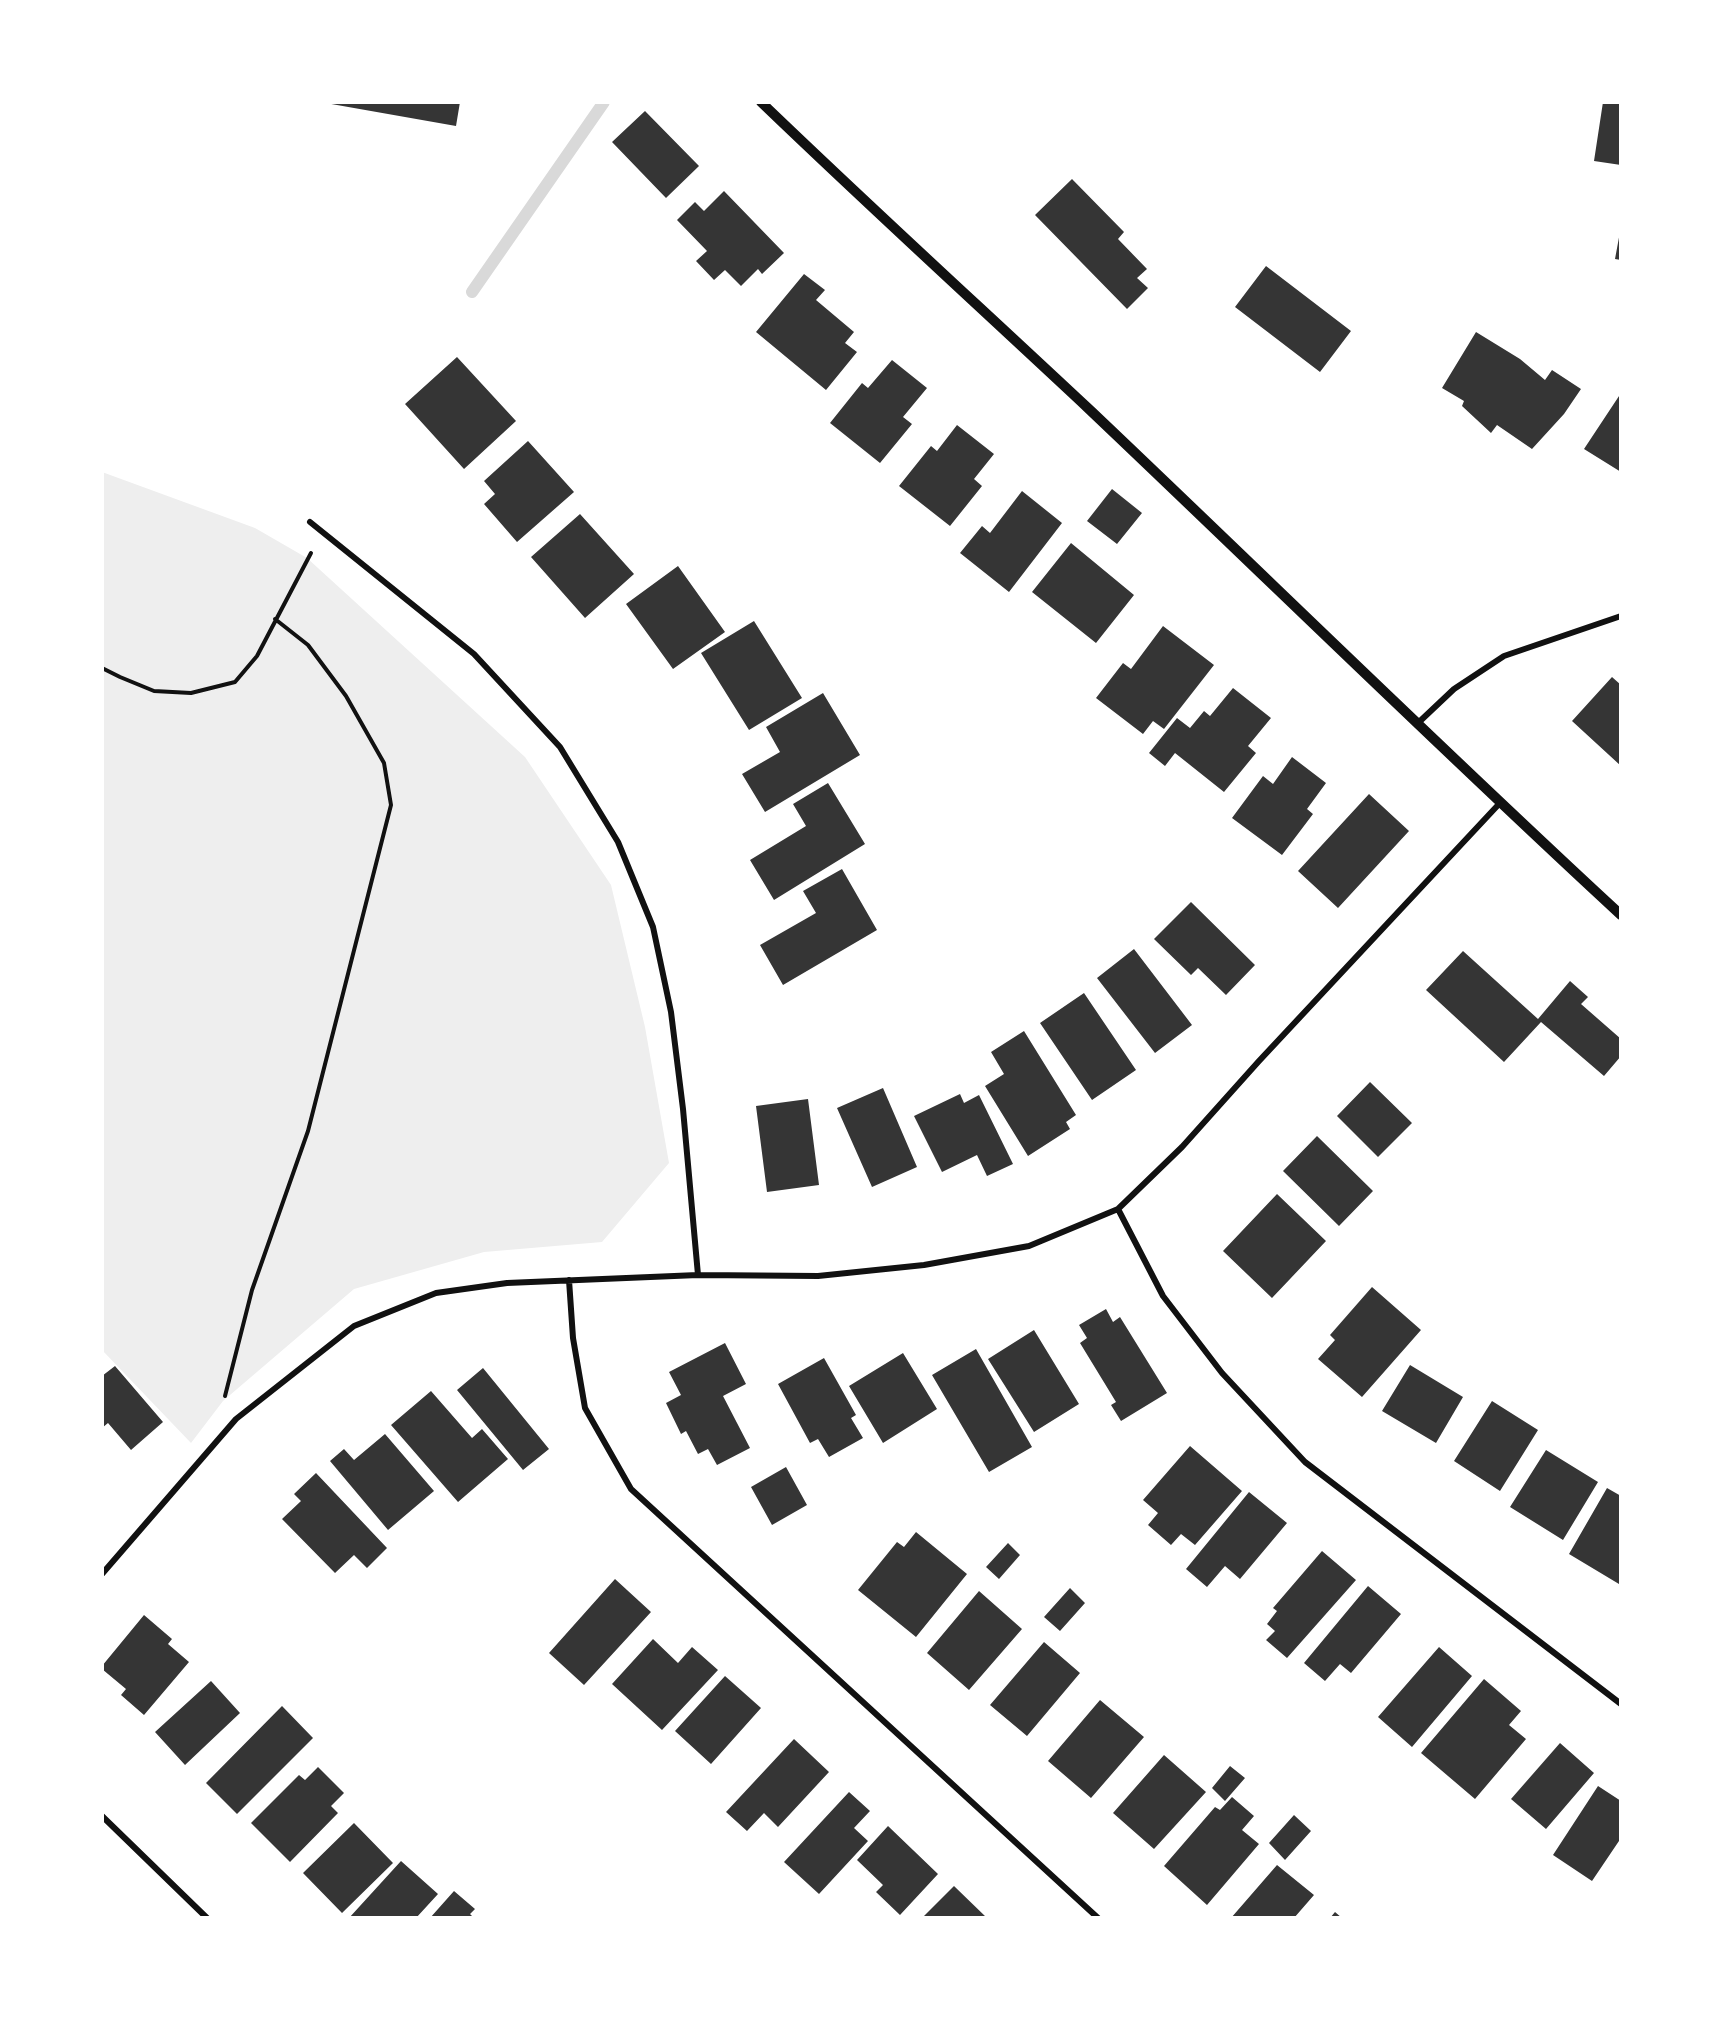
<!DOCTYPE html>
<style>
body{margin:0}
#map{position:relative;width:1723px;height:2020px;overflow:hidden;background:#fff;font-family:"DejaVu Sans",sans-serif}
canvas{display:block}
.frame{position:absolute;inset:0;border:104px solid #fff;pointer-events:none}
</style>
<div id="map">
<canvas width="1723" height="2020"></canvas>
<div class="frame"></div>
</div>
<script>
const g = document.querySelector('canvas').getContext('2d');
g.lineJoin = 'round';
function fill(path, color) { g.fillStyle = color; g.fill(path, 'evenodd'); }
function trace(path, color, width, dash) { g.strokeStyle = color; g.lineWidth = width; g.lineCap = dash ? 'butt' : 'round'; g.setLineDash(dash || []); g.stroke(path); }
const green = new Path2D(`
 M102 472 255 528 307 558 525 757 611 885 645 1027 669 1163 602 1242 484 1252 354 1289 223 1401 191 1443 102 1350Z`);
const stream = new Path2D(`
 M472 292 604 102`);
const building = new Path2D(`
 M320 102H460L456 126Z
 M1603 102H1621V165L1594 161Z
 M645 111 699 166 666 198 612 142Z
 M1072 179 1124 232 1118 239 1147 269 1137 278 1148 288 1127 309 1035 215Z
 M724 191 784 253 762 274 758 269 741 286 725 270 714 280 696 261 707 251 677 220 695 202 704 211Z
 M1620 232H1621V260L1615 259Z
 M1266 266 1351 331 1320 372 1235 307Z
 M804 274 825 290 816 300 854 332 845 343 857 352 826 390 756 332Z
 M1476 332 1520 359 1545 380 1552 370 1581 389 1564 414 1532 449 1497 425 1491 433 1462 406 1464 401 1442 388Z
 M457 357 516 421 464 469 405 404Z
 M892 360 927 388 903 417 912 424 880 463 830 423 862 383 868 388Z
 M1621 393V472L1584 449Z
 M957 425 994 454 974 479 982 486 950 526 899 486 931 446 937 451Z
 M528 441 574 492 517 542 484 504 495 494 484 481Z
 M1112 489 1142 513 1117 544 1087 521Z
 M1022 491 1062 523 1009 592 960 553 982 526 990 533Z
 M580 514 634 574 585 618 531 557Z
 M1071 543 1134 595 1096 643 1032 592Z
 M678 566 725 632 673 669 626 604Z
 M754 621 802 698 749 730 701 653Z
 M1163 626 1214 665 1164 729 1153 721 1143 734 1096 698 1123 663 1131 669Z
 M1612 677 1621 685V766L1572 721Z
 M1233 688 1271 718 1248 746 1256 753 1224 792 1175 753 1165 766 1149 753 1177 718 1190 728 1204 711 1210 716Z
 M823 693 860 755 765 812 742 774 780 752 766 727Z
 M1292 757 1326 783 1307 809 1313 814 1282 855 1232 818 1263 776 1273 784Z
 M828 783 865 844 774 900 750 860 806 826 793 804Z
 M1369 794 1409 831 1338 908 1298 871Z
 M842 869 877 930 783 985 760 945 816 913 803 891Z
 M1191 902 1255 965 1226 995 1198 968 1191 975 1154 939Z
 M1134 949 1192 1025 1155 1053 1097 978Z
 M1463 951 1538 1019 1570 981 1588 997 1581 1004 1621 1039V1056L1604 1076 1541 1022 1504 1062 1426 990Z
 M1084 993 1136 1070 1092 1100 1040 1023Z
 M1024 1031 1076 1115 1066 1122 1070 1129 1028 1156 985 1086 1004 1074 991 1052Z
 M1370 1082 1412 1123 1378 1157 1337 1116Z
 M883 1088 917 1167 872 1187 837 1108Z
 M960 1094 964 1103 979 1095 1013 1164 987 1176 977 1155 942 1172 914 1116Z
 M808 1099 819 1185 767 1192 756 1106Z
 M1317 1136 1373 1191 1339 1226 1283 1171Z
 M1277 1194 1326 1241 1272 1298 1223 1251Z
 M1372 1287 1421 1330 1362 1397 1318 1359 1335 1340 1330 1335Z
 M1106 1309 1113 1322 1120 1317 1167 1393 1121 1421 1111 1405 1116 1402 1080 1343 1087 1338 1079 1325Z
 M1034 1330 1079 1404 1034 1432 988 1359Z
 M725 1343 746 1384 723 1396 750 1448 717 1465 708 1449 698 1454 686 1431 681 1434 666 1403 681 1395 669 1372Z
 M976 1349 1032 1447 989 1472 932 1375Z
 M903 1353 937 1409 883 1443 849 1386Z
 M824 1358 856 1415 851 1418 863 1438 829 1457 818 1439 810 1443 778 1384Z
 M1410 1365 1463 1397 1436 1443 1382 1411Z
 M115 1366 163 1422 131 1450 108 1423 102 1428V1376Z
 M483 1368 549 1449 523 1470 457 1390Z
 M431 1391 472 1438 482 1429 508 1459 458 1502 391 1425Z
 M1492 1401 1538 1430 1500 1491 1454 1461Z
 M385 1434 434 1491 388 1530 330 1461 344 1449 354 1460Z
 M1190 1446 1242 1491 1195 1545 1181 1534 1171 1545 1148 1525 1158 1513 1143 1500Z
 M1546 1450 1598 1482 1563 1540 1510 1507Z
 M786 1467 807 1505 772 1525 751 1487Z
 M316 1473 387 1548 367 1568 354 1555 335 1573 282 1519 301 1501 294 1494Z
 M1607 1488 1621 1496V1581L1619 1584 1569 1554Z
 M1249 1492 1287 1523 1240 1579 1225 1566 1207 1587 1186 1569Z
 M916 1532 967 1574 916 1637 858 1590 897 1542 904 1547Z
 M1008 1543 1020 1555 999 1579 986 1567Z
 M1322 1551 1356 1580 1287 1658 1266 1640 1275 1631 1267 1624 1277 1611 1273 1608Z
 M615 1579 651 1612 584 1685 549 1653Z
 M1368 1586 1401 1614 1351 1673 1340 1664 1325 1681 1304 1663Z
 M1070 1588 1085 1603 1060 1631 1044 1617Z
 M979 1591 1022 1629 969 1690 927 1653Z
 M144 1615 172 1639 168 1644 189 1662 144 1715 121 1695 126 1689 102 1669V1666Z
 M653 1639 678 1663 692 1647 718 1670 662 1730 612 1684Z
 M1044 1642 1080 1673 1027 1736 990 1705Z
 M1439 1647 1472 1676 1412 1747 1378 1717Z
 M725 1676 761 1708 711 1764 675 1731Z
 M1484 1679 1521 1711 1509 1725 1526 1739 1475 1799 1421 1753Z
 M211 1681 240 1713 185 1765 155 1732Z
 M1100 1700 1144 1737 1091 1798 1048 1761Z
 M282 1706 313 1738 237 1814 206 1783Z
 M794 1739 829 1772 778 1827 764 1813 747 1831 726 1812Z
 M1560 1743 1594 1773 1546 1829 1511 1799Z
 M1164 1755 1206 1792 1154 1849 1113 1813Z
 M1230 1766 1245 1778 1225 1801 1212 1788Z
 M318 1767 344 1793 331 1806 338 1813 290 1862 251 1823 299 1775 305 1780Z
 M1598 1786 1621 1801V1838L1592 1881 1553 1855Z
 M849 1792 870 1811 854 1828 868 1841 819 1894 784 1862Z
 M1232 1797 1254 1816 1242 1830 1259 1844 1207 1905 1164 1866 1215 1807 1220 1810Z
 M1294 1815 1311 1831 1285 1860 1269 1843Z
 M354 1823 393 1863 342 1913 303 1873Z
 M888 1826 938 1874 900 1915 876 1892 883 1885 857 1860Z
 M401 1861 438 1894 416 1918H349Z
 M1277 1865 1314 1895 1294 1918H1231Z
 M954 1886 987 1918H922Z
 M454 1891 475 1909 470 1914 474 1918H430Z
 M1335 1912 1342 1918H1330Z`);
const path = new Path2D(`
 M102 668 120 677 154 691 191 693 235 682 257 656 311 553
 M225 1396 252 1290 308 1131 391 805 384 763 346 696 308 645 275 619`);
const minor = new Path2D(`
 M310 522 474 654 560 747 618 842 653 927 671 1012 683 1109 698 1275
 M1418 723 1454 689 1504 656 1621 616
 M1118 1209 1163 1296 1222 1373 1305 1462 1621 1704
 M569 1280 573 1338 585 1408 631 1489 1098 1918
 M102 1574 236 1419 354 1326 436 1293 507 1283 698 1275 818 1276 924 1265 1029 1246 1118 1209 1182 1147 1259 1061 1499 804
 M102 1816 207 1918`);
const tertiary = new Path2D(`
 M761 102C870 207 981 308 1091 411 1268 579 1442 750 1621 915`);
fill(green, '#eee');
trace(stream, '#d9d9d9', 12);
fill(building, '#353535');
trace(path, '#111', 4);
trace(minor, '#111', 6);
trace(tertiary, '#111', 10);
</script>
